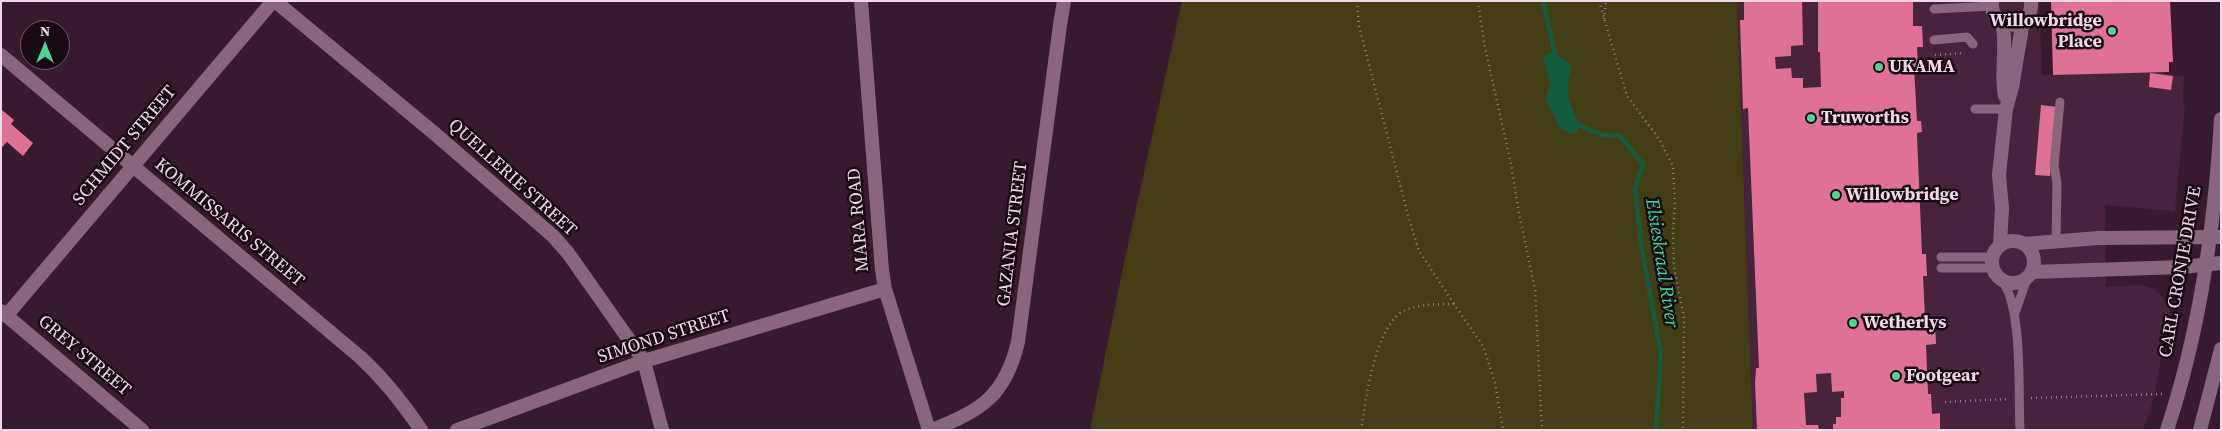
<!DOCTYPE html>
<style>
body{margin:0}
#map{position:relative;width:2222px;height:431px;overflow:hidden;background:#381a2f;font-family:"Source Serif 4",serif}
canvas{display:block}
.frame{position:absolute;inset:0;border:2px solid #eed9e6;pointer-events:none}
.north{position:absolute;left:20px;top:20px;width:50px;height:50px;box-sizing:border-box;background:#170a13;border:1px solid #6d5d67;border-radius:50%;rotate:0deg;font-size:14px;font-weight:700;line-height:20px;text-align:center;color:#eed9e6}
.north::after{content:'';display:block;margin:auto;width:18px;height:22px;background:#51d397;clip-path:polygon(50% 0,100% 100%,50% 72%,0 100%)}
</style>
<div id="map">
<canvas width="2222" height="431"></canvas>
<div class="frame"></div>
<div class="north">N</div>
</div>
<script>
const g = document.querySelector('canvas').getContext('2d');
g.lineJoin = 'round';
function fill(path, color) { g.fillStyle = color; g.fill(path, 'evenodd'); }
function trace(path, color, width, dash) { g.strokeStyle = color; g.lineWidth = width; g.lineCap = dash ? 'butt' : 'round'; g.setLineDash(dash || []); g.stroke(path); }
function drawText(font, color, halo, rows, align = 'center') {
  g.font = font + ' "Source Serif 4",serif'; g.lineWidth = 5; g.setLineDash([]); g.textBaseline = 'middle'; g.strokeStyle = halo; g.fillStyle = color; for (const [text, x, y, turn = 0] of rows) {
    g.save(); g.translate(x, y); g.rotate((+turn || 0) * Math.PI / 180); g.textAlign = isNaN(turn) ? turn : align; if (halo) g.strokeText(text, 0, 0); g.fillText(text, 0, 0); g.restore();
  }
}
const built = new Path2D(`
 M1737 1H2039L2042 75 2150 72 2184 76 2183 103H2185L2175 211 2105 205 2106 287 2143 285 2154 289 2168 302 2170 312 2153 401 2143 430H1753Z`);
const green = new Path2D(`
 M1182 1H1737L1753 430H1090L1124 263Z`);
const water = new Path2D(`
 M1552 52 1571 64C1572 72 1568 76 1568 84 1566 100 1574 111 1580 126L1577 132 1571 134 1560 128 1545 100 1550 83 1543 58Z`);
const stream = new Path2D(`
 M1543 1 1556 58
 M1575 124 1603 135 1620 136 1643 164 1635 189 1642 250 1661 353 1656 430`);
const building = new Path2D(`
 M1744 1H1802L1803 45 1791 46V56L1775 57 1776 69 1791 68 1792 78H1803V88L1821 87 1820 52H1818V1H1913V26H1922L1923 47H1917L1918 67H1914L1917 121H1921L1922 132 1917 133V136L1922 254H1926L1927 276H1923L1925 318 1935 317 1936 344 1926 345 1928 394H1931L1932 414 1940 413V430H1833V424H1836V417H1841V398H1844V391L1832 392 1831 373 1816 374 1817 392 1804 393 1806 425H1818L1819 430H1757L1755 383 1756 368H1759L1748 108 1743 109 1740 20H1744Z
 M2051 1H2170L2173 62H2169V72L2053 75Z
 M2150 73 2173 76 2171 90 2149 87Z
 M2041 105 2057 107 2050 176 2035 175Z
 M2 110 14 120 11 124 33 143 23 156 7 142 1 148Z`);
const path = new Path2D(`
 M1357 1 1359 26 1409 219 1419 251 1454 304
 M1478 1 1484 43 1511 164 1519 213 1535 289 1542 430
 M1599 1 1627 96 1659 139 1673 166 1675 206 1673 229 1674 267 1684 317 1683 430
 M1604 19 1606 1
 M1935 55 1965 53
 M2031 398 2163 394
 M1945 402 2008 399
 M1361 430C1366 400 1375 320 1408 309 1423 304 1438 304 1454 304L1483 346 1495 383 1503 430`);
const service = new Path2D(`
 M1934 9 1992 6
 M1934 40 1967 37 1973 44
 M1975 109H2006
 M2056 241 2057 183 2054 166 2060 102
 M1941 257H1992
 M1941 268H1992
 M2003 282C2023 311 2018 393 2020 430
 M2015 313 2027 279`);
const minor = new Path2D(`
 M275 1 434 133 553 236 568 253 644 361 662 430
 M861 1 882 270 885 289 929 430
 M1992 1C1989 32 2034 33 2031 1
 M2002 22C2008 46 2000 72 2005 96
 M1 55 360 357C384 379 403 403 421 430
 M1992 262a21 21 0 1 1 42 0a21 21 0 1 1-42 0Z
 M2024 244 2098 238 2221 237
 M2000 245 2002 208 1999 175 2006 109 2012 87 2023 21
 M2032 272 2182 267 2221 263
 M1 311 142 430
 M6 316 273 1
 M457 430 644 361 885 289
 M932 430C982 410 1005 396 1018 342L1060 25 1064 1`);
const secondary = new Path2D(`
 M2167 430C2200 331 2215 223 2221 119
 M2200 430 2221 349`);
const markers = [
 [2112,31,5,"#51d397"],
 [1879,67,5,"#51d397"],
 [1811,118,5,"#51d397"],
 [1836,195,5,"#51d397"],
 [1853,323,5,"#51d397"],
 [1896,376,5,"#51d397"]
];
const poiNames = [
 ["Willowbridge",2102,21,"right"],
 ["Place",2102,42,"right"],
 ["UKAMA",1889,67],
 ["Truworths",1821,118],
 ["Willowbridge",1846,195],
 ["Wetherlys",1863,323],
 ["Footgear",1906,376]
];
const streetNames = [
 ["SCHMIDT STREET",125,146,-50],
 ["QUELLERIE STREET",512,178,42],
 ["MARA ROAD",859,220,-95],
 ["KOMMISSARIS STREET",229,223,40],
 ["GAZANIA STREET",1013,234,-83],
 ["CARL CRONJE DRIVE",2181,272,-80],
 ["SIMOND STREET",664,337,-18],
 ["GREY STREET",84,356,40]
];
const waterNames = [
 ["Elsieskraal River",1661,263,81]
];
fill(built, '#47243c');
fill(green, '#433d16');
fill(water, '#155b3d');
trace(stream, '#155b3d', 4.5);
fill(building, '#df7196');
trace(path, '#9a8091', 2.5, [1, 4]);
trace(service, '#8a667d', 9);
trace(minor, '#8a667d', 14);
trace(secondary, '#8a667d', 14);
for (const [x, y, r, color] of markers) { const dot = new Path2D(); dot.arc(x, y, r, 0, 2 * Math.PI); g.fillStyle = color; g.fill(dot); trace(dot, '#170a13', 2); }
drawText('bold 18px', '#eed9e6', '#170a13', poiNames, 'left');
drawText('18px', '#eed9e6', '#170a13', streetNames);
drawText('italic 19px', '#2ee199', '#170a13', waterNames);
</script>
